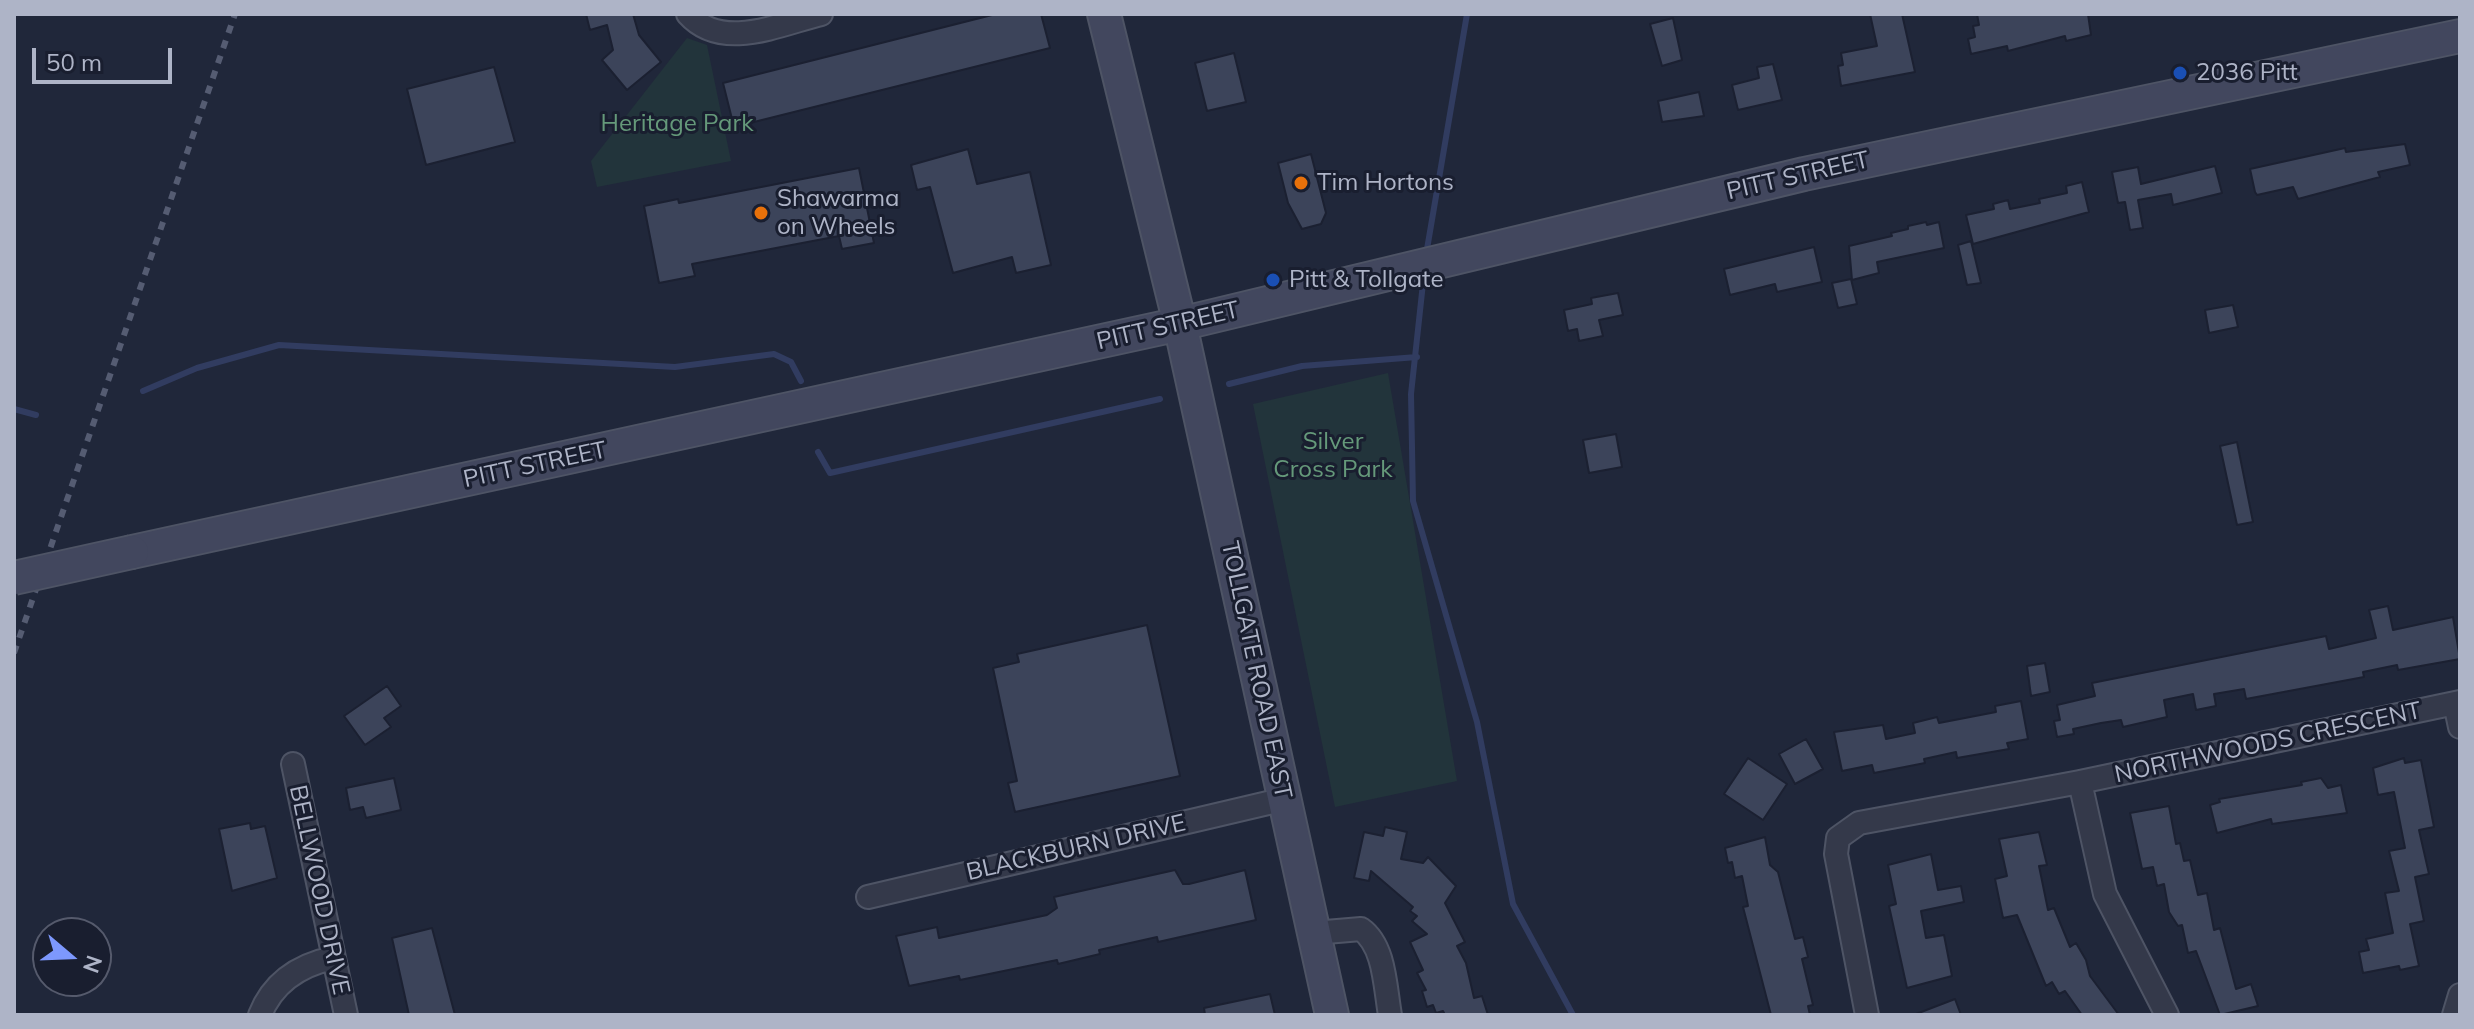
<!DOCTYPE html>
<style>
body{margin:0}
#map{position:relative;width:2474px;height:1029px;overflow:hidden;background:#20273a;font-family:Mulish,sans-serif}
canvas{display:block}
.frame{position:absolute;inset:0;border:16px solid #aeb4c7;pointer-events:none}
.north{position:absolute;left:32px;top:917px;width:80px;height:80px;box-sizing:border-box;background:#191e2f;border:2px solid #555a6c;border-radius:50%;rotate:109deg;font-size:22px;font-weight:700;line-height:32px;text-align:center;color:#aeb4c7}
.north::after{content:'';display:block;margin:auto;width:28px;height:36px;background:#7d98fd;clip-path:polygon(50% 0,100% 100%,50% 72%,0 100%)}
.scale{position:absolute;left:32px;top:48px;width:140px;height:36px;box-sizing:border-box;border:4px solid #aeb4c7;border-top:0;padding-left:10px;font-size:24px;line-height:28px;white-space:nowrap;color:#aeb4c7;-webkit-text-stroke:6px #191e2f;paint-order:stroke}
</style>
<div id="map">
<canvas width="2474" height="1029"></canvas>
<div class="frame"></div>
<div class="north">N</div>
<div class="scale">50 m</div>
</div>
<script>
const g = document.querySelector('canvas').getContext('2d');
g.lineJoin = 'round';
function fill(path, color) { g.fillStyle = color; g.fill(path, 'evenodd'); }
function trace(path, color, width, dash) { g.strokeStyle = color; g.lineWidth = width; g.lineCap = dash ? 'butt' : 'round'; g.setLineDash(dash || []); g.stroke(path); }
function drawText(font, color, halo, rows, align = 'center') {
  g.font = font + ' Mulish,sans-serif'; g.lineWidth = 6; g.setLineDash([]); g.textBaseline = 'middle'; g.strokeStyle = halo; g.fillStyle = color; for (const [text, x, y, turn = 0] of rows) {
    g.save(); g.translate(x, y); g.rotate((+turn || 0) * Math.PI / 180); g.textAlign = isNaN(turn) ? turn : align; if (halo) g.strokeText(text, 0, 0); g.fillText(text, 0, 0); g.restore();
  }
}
const green = new Path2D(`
 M687 38 707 45 731 161 597 187 591 161Z
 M1388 373 1457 781 1335 807 1253 404Z`);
const stream = new Path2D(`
 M1426 255 1467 14
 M1424 274 1411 394 1413 501 1477 722 1513 904 1573 1015
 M1229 384 1302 366 1417 357
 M143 391 197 368 279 345 675 367 774 354 791 362 801 381
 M14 409 36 415
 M818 452 830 473 1160 399`);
const building = new Path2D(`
 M586 14H633L639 35 661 62 627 90 602 60 613 50 607 25 590 30Z
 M996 14H1041L1050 48 734 127 723 83Z
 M1870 14H1902L1915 72 1841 86 1838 66 1843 65 1841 53 1877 46Z
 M1977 14H2088L2091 35 2066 41 2065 36 2008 51 2007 46 1971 54 1968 39 1975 37 1973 26 1979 25Z
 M1673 18 1682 60 1662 66 1650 24Z
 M1234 53 1246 102 1207 111 1195 63Z
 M1773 64 1782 100 1738 110 1732 85 1759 78 1757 67Z
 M494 67 515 142 426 165 407 89Z
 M1699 92 1704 116 1662 122 1658 101Z
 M2405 144 2410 165 2378 172 2380 177 2298 199 2293 187 2257 195 2255 192 2250 169 2345 148 2346 152Z
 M968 149 977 184 1030 172 1051 265 1016 273 1012 257 953 273 930 187 917 190 911 165Z
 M1311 154 1326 213 1321 224 1302 229 1288 203 1278 163Z
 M2215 166 2222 193 2173 205 2171 194 2138 200 2143 228 2130 230 2125 202 2118 203 2112 172 2138 167 2141 184Z
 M859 168 874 243 842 249 839 236 692 264 695 276 659 283 644 206 678 199 679 203Z
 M2082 182 2089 212 1973 244 1966 215 1994 209 1993 204 2008 200 2010 209 2040 203 2039 199 2067 193 2066 186Z
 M1926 222 1927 225 1939 222 1944 248 1877 262 1879 273 1852 280 1849 246 1892 236 1891 233 1908 229V226Z
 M1971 241 1981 283 1967 285 1958 245Z
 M1814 247 1822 282 1777 292 1775 284 1730 295 1724 269Z
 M1851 279 1857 304 1838 308 1832 283Z
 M1618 293 1623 315 1599 320 1603 336 1579 341 1577 329 1568 331 1564 310 1592 304 1591 298Z
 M2233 305 2238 327 2209 333 2205 310Z
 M1616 434 1622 467 1589 473 1583 440Z
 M2237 442 2253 522 2237 525 2220 446Z
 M2388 606 2393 630 2453 617 2460 659 2398 670 2397 665 2363 672 2364 677 2246 699 2244 689 2214 694 2216 706 2196 710 2193 694 2164 700 2167 717 2123 727 2121 720 2101 723 2073 729 2074 734 2057 737 2054 721 2060 720 2057 705 2095 696 2092 683 2326 636 2329 649 2376 638 2369 610Z
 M1147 625 1180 776 1015 812 1008 783 1017 781 993 668 1019 662 1017 654Z
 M2045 663 2050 692 2031 696 2027 666Z
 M387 686 401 706 384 718 391 727 365 745 344 716Z
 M2021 701 2028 739 2007 743 2009 749 1957 758 1956 752 1924 759 1925 763 1874 773 1872 765 1842 771 1834 732 1883 725 1886 739 1915 733 1913 723 1937 717 1939 723 1996 712 1995 706Z
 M1806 739 1823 769 1795 784 1779 754Z
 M1748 758 1787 784 1763 820 1724 794Z
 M2404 758 2405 763 2421 760 2434 827 2419 830 2429 874 2415 877 2424 921 2410 924 2419 966 2400 970 2399 966 2363 973 2359 952 2369 950 2366 939 2393 933 2385 893 2399 891 2389 851 2405 848 2394 792 2378 795 2373 768Z
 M394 778 401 810 366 818 363 807 350 810 346 788Z
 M2321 778 2328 788 2341 785 2347 813 2272 824 2271 819 2217 833 2210 805 2220 802 2219 799 2302 785 2301 782Z
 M2169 806 2176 844 2180 843 2184 861 2190 860 2198 895 2207 893 2214 930 2220 928 2236 989 2251 984 2258 1006 2220 1015 2196 951 2188 953 2182 925 2178 926 2169 912 2164 884 2157 886 2153 867 2142 869 2130 813Z
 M250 823 251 829 265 826 277 878 232 891 219 829Z
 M1385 827 1407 832 1401 859 1423 863 1428 857 1456 886 1445 903 1465 942 1457 946 1466 963 1474 998 1482 996 1488 1015H1445L1443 1011 1436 1013 1433 1005 1427 1007 1422 991 1426 990 1417 973 1423 970 1410 942 1427 934 1412 921 1417 916 1410 911 1413 907 1371 871 1369 881 1354 878 1364 832 1383 836Z
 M2039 832 2047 865 2039 866 2048 910 2054 908 2070 947 2076 943 2086 960 2090 976 2119 1015H2082L2065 991 2059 994 2052 982 2046 986 2017 915 2003 918 1995 879 2007 876 1999 839Z
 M1765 837 1770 865 1778 872 1795 939 1803 937 1808 957 1802 959 1813 1005 1808 1006 1810 1015H1771L1743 907 1748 906 1742 876 1735 878 1732 862 1728 863 1725 848Z
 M1931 854 1938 890 1961 886 1964 902 1921 911 1926 938 1944 935 1952 976 1907 988 1889 906 1896 904 1888 865Z
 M1175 870 1183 884H1189L1245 870 1256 920 1158 942 1157 937 1099 950 1100 954 1058 964 1057 960 960 980 959 976 909 986 896 936 937 927 939 938 1047 915 1057 908 1054 897Z
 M432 928 455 1015H409L392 938Z
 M1270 994 1275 1015H1205L1204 1008Z
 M1955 999 1961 1015H1916V1014Z`);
const street = new Path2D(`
 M688 14C722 52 780 24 821 14
 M2455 703 2460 727
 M293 764 346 1015
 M2080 782 2105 894 2167 1015
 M868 897 1285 799
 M1314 933 1361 929C1385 946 1385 987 1390 1015
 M260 1015C273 982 300 965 333 958
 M1867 1015 1836 854 1838 838 1859 823 2080 782 2460 702
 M2454 1015 2460 995`);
const secondary = new Path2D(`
 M1104 14 1180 324 1332 1015
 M132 552 1180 324 1804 174 2460 36`);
const rail = new Path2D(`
 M14 653 235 14`);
const secondaryBridge = new Path2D(`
 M14 578 132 552`);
const markers = [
 [2180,73,8,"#1a4fb4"],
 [1301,183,8,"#e8710a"],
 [761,213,8,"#e8710a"],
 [1273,280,8,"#1a4fb4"]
];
const poiNames = [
 ["2036 Pitt",2196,73],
 ["Tim Hortons",1317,183],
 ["Shawarma",777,199],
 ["on Wheels",777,227],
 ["Pitt & Tollgate",1289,280]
];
const parkNames = [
 ["Heritage Park",677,124],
 ["Silver",1333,442],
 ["Cross Park",1333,470]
];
const streetNames = [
 ["PITT STREET",1798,176,-13],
 ["PITT STREET",1168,326,-13],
 ["PITT STREET",535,465,-12],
 ["TOLLGATE ROAD EAST",1256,670,78],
 ["NORTHWOODS CRESCENT",2268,743,-12],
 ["BLACKBURN DRIVE",1076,848,-13],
 ["BELLWOOD DRIVE",319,890,78]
];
fill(green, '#22343b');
trace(stream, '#313c60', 6);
fill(building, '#3c445a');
trace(building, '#1b2031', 2);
trace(street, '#4e5465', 26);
trace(secondary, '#4e5465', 36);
trace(street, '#34394a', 22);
trace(secondary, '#42475e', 32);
trace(rail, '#555c72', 6, [8, 8]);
trace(secondaryBridge, '#4e5465', 36, []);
trace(secondaryBridge, '#42475e', 32);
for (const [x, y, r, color] of markers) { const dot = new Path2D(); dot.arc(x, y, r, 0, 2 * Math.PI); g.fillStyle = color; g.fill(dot); trace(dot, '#191e2f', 3); }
drawText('24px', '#aeb4c7', '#191e2f', poiNames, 'left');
drawText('24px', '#65997a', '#191e2f', parkNames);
drawText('24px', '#aeb4c7', '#191e2f', streetNames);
</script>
